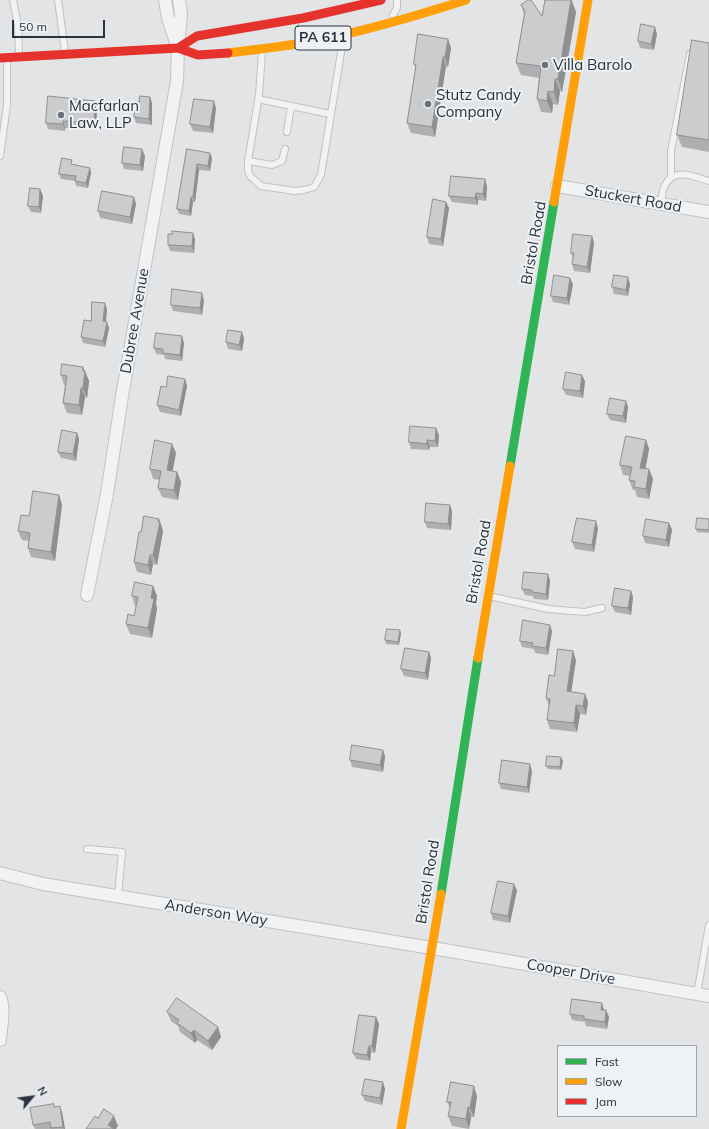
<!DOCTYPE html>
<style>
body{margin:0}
#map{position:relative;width:709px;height:1129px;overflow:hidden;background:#e2e4e6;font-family:Mulish,sans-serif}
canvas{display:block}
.legend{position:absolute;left:557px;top:1045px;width:140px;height:72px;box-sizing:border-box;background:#eff2f5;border:1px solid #a0a5ac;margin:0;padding:5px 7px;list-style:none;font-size:12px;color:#2a323e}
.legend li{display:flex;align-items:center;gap:8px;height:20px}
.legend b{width:20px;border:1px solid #a0a5ac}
.north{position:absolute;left:12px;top:1077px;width:40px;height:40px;-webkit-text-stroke:3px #eff2f5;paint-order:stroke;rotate:61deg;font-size:11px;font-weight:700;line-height:16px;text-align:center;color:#2a323e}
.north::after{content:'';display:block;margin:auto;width:14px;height:18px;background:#2a323e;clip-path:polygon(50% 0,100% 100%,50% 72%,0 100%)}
.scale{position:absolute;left:12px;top:20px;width:93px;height:18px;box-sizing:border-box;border:2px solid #2a323e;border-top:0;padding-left:5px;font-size:12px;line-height:14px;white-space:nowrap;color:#2a323e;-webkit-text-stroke:3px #eff2f5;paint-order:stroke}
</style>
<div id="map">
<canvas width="709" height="1129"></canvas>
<ul class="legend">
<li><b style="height:5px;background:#30b455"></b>Fast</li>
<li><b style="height:5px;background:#ff9f0a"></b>Slow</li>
<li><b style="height:5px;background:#e5322d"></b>Jam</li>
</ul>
<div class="north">N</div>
<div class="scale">50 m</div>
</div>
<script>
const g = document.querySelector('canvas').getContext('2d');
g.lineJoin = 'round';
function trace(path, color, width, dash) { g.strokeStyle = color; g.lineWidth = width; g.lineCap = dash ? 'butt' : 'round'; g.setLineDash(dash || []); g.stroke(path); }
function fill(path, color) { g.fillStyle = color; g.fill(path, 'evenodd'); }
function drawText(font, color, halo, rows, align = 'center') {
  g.font = font + ' Mulish,sans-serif'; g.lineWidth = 4; g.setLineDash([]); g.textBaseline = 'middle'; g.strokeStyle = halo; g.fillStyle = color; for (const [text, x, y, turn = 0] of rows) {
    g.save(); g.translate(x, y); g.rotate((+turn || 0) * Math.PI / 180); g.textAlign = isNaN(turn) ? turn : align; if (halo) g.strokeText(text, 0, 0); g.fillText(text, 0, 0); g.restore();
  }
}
const lane = new Path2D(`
 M13 0 18 26 19 54
 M58 0 65 52
 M393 15 397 8V0
 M262 52 259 95 248 161V171L250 176 261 186 295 191 304 190 314 187 321 175 343 40
 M258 99 330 114
 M287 132 291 106
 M0 156 7 105V62
 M248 161 272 165 282 161 285 149
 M671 177V151L690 54
 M661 204C662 198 662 190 665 185 675 167 694 177 709 181
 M489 596 548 609 585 612 602 608
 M87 849 122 852 118 896
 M697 994 709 925`);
const street = new Path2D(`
 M165 0 168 18 177 45
 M557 186 709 212
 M87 595 107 494 122 396 177 81 178 48 181 14 179 0
 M0 873 43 884 456 952 709 996
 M0 997C5 1010 1 1026 0 1040`);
const fast = new Path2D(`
 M510 466 554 202
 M441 894 478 658`);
const slow = new Path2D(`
 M228 53C253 50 278 47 304 43 359 33 413 17 466 0
 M554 202 588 0
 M478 658 510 466
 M401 1129 441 894`);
const jam = new Path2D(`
 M178 48 197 36 303 18 381 0
 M0 58 178 48 198 55 228 53`);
const wall = new Path2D(`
 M545 0H572L576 12 562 92 560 91 558 105 553 104 552 113 541 112 537 99 539 78 521 75 516 63 524 14 521 5 542 16Z
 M657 34 654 50 640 48 638 41Z
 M448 39 451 48 448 67 446 66 435 137 411 133 407 123 416 70 414 64Z
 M709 43V152L682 147 677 135Z
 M150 97 152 103V125L136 123 134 117 139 102Z
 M95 101 97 108 96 129 65 128V131L48 129 46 123Z
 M216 108 213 133 193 131 190 124Z
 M187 149 212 158 210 171 199 170 195 202H193L191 216 179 214 177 209Z
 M145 156 143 171 124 169 122 163Z
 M73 164 90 168 91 173 88 188 76 186 75 181 61 179 59 174Z
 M487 186 486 201 478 200V205L452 202 449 196Z
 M40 189 43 196 41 213 31 212 28 206Z
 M134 197 136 204 132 224 100 218 98 211Z
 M446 202 449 208 443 246 429 244 427 237Z
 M592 236 594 243 590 273 574 271 572 264 573 258 571 253Z
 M195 239 194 253 170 251 168 245Z
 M573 284 569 305 553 302 551 296Z
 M630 284 628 296 614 294 612 287Z
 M204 300 202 315 173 311 171 305Z
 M107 309 106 322 109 328 105 347 83 343 81 337 91 321Z
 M242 332 244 339 242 351 228 349 226 342Z
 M184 343 182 361 165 359 164 355 156 354 154 348Z
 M85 371 89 381 87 398 85 397 82 415 67 413 63 403 65 385H64L61 375Z
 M185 379 187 386 181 416 160 412 157 405 166 387Z
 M585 381 583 398 566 395 563 389Z
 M626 401 628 407 626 423 610 420 607 414Z
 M77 433 79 439 76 461 61 458 58 452Z
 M439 435 438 447H430L429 450 411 449 409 442Z
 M646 440 649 449 645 469 653 479 649 499 637 497 635 490H633L629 480 630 476 623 475 620 465Z
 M172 444 176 453 172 471 177 472 181 482 178 500 162 497 158 488 160 480 153 479 150 469Z
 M59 495 62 505 55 561 31 557 28 548 29 541 22 540 18 531 29 516Z
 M450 505 452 512 451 530 427 528 425 522Z
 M159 519 163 531 157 565 153 564 151 575 137 572 134 562 141 532Z
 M709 519V533L697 532 696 529Z
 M669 523 672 530 669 547 645 543 643 536Z
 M598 528 594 552 575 549 572 542Z
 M548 574 550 581 548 600 534 599 533 596 525 595 522 589Z
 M153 586 157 596 156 603 157 609 152 638 130 634 126 624 134 616 136 606H135L132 596Z
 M631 591 633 597 631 615 615 612 612 606Z
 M552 631 548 655 535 653 534 649 522 647 520 641Z
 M401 633 399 645 386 644 385 640Z
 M429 652 431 658 428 680 404 676 401 669Z
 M576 660 571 692 585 694 588 702 586 715 580 714 577 732 550 729 547 720 549 706 546 698 554 676Z
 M385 756 383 772 352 767 350 760Z
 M563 761 561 770 548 769 546 766Z
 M532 771 529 793 501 789 499 783Z
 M517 890 510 923 493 920 491 913Z
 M604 1010H606L609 1017 607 1029 586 1026 585 1022 572 1020 570 1014Z
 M167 1012 218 1027 221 1037 212 1050 197 1040 195 1043 180 1032 178 1026 171 1021Z
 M376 1017 379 1024 375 1053 371 1052 370 1061 356 1059 353 1053Z
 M385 1089 382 1105 365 1101 362 1095Z
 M477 1096 474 1117H471L469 1129 452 1126 448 1116 450 1108 447 1102Z
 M55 1107 62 1112 65 1129H35L33 1125Z`);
const shadedWall = new Path2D(`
 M571 0 576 12 562 92 558 79Z
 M655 27 657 34 654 50 651 44Z
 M448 39 451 48 448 67 445 57Z
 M443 57 446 66 435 137 432 127Z
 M555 79 560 91 558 105 554 92Z
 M548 91 553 104 552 113 547 101Z
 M150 97 152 103V125L149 119Z
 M95 101 97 108 96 129 94 123Z
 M214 101 216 108 213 133 210 127Z
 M63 121 65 128V131L63 124Z
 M142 149 145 156 143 171 140 165Z
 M210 153 212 158 210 171 208 166Z
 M197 164 199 170 195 202 193 197Z
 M90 168 91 173 88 188 86 183Z
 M485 179 487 186 486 201 483 194Z
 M40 189 43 196 41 213 39 207Z
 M476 193 478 200V205L475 198Z
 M134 197 136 204 132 224 130 217Z
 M191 197 193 202 191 216 189 211Z
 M446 202 449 208 443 246 441 239Z
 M193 233 195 239 194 253 192 246Z
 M592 236 594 243 590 273 587 267Z
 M628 277 630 284 628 296 626 290Z
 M570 278 573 284 569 305 567 298Z
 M202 293 204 300 202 315 200 308Z
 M105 303 107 309 105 327 103 321Z
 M107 322 109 328 105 347 103 341Z
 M242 332 244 339 242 351 239 345Z
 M182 336 184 343 182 361 180 355Z
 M83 367 89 381 87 398 83 388Z
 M582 375 585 381 583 398 580 391Z
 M185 379 187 386 181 416 179 410Z
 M81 388 85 397 82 415 79 405Z
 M626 401 628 407 626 423 623 416Z
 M436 428 439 435 438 447 435 441Z
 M77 433 79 439 76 461 73 454Z
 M427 440 430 447 429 450 427 444Z
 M646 440 649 449 644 477 640 468Z
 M172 444 176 453 171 480 167 470Z
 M649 469 653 479 649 499 646 489Z
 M177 472 181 482 178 500 174 490Z
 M59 495 62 505 55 561 51 552Z
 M450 505 452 512 451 530 448 524Z
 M159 519 163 531 157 565 153 555Z
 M596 521 598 528 594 552 592 545Z
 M669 523 672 530 669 547 666 540Z
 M150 555 153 564 151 575 148 565Z
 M548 574 550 581 548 600 546 594Z
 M153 586 157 596 156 603 157 609 152 638 148 628 151 598Z
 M631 591 633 597 631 615 628 608Z
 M550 625 552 631 548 655 546 648Z
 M400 630 401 633 399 645 398 642Z
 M573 651 576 660 570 700 567 691Z
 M429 652 431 658 428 680 425 673Z
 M585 694 588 702 586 715 583 706Z
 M576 705 580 714 577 732 574 723Z
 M383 750 385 756 383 772 380 765Z
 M561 757 563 761 561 770 560 767Z
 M530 764 532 771 529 793 527 787Z
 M514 884 517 890 510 923 508 916Z
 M602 1003 604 1010 603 1016 601 1010Z
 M606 1010 609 1017 607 1029 605 1022Z
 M376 1017 379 1024 375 1053 372 1046Z
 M218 1027 221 1037 212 1050 208 1041Z
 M194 1030 197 1040 195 1043 191 1033Z
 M369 1046 371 1052 370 1061 367 1055Z
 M383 1082 385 1089 382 1105 380 1098Z
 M474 1086 477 1096 474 1117 470 1108Z
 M60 1106 62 1112 65 1129H64L63 1127Z
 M468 1107 471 1117 469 1129 466 1119Z
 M114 1116 118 1126 116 1129H110L108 1125Z`);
const building = new Path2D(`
 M528 0H531L542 16 545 0H571L558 79H555L554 92 548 91 547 101 537 99 541 66 516 63 525 11 521 5Z
 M641 24 655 27 651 44 638 41Z
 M418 34 448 39 445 57H443L432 127 407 123 416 65 414 64Z
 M692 40 709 43V140L677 135Z
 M48 96 95 101 94 123 63 121V124L46 123Z
 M140 96 150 97 149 119 134 117 135 102H139Z
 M194 99 214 101 210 127 190 124Z
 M124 147 142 149 140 165 122 163Z
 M187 149 210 153 208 166 197 164 193 197H191L189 211 177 209Z
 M62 158 72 160 71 164 90 168 86 183 75 181 76 176 59 174Z
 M451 176 485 179 483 194 476 193 475 198 449 196Z
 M30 188 40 189 39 207 28 206Z
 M102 191 134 197 130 217 98 211Z
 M433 199 446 202 441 239 427 237Z
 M172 231 193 233 192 246 168 245V234H172Z
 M573 234 592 236 587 267 572 264 574 253H571Z
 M554 275 570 278 567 298 551 296Z
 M614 275 628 277 626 290 612 287Z
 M172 289 202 293 200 308 171 305Z
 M92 302 105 303 103 321 107 322 103 341 81 337 84 320 91 321Z
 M228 330 242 332 239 345 226 342Z
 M156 333 182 336 180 355 163 353V349L154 348Z
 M62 364 83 367V371H85L83 388H81L79 405 63 403 67 376 61 375Z
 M566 372 582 375 580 391 563 389Z
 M168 376 185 379 179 410 157 405 161 386 166 387Z
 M610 398 626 401 623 416 607 414Z
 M410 426 436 428 435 441 427 440V444L409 442Z
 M62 430 77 433 73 454 58 452Z
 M626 436 646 440 640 468 649 469 646 489 634 487 635 481 629 480 632 467 620 465Z
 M155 440 172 444 167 470 177 472 174 490 158 488 161 471 150 469Z
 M33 491 59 495 51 552 28 548 30 533 18 531 21 515 29 516Z
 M426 503 450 505 448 524 425 522Z
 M144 516 159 519 158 522H160L153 555H150L148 565 134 562 139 532H141Z
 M577 518 596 521 592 545 572 542Z
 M697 518 709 519V530L696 529Z
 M646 519 669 523 666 540 643 536Z
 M524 572 548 574 546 594 532 592V590L522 589Z
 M135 582 153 586 151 598 154 599 148 628 126 624 128 614 134 616 138 597 132 596Z
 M615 588 631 591 628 608 612 606Z
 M523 620 550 625 546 648 532 646 533 643 520 641Z
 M387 629 400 630 398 642 385 640Z
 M405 648 429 652 425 673 401 669Z
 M558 649 573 651 567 691 585 694 583 706 576 705 574 723 547 720 550 699 546 698 549 675 554 676Z
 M352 745 383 750 380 765 350 760Z
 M547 756 561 757 560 767 546 766Z
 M502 760 530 764 527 787 499 783Z
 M498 881 514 884 508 916 491 913Z
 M177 998 218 1027 208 1041 194 1030 191 1033 177 1023 179 1020 167 1012Z
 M572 999 602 1003 601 1010H606L605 1022 584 1019V1016L570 1014Z
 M359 1015 376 1017 372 1046H369L367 1055 353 1053Z
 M365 1079 383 1082 380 1098 362 1095Z
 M451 1082 474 1086 470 1108 468 1107 466 1119 448 1116 451 1102H447Z
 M54 1104V1107L60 1106 63 1127 51 1128 50 1122 33 1125 30 1108Z
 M104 1109 114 1116 108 1125 114 1129H86L95 1116 98 1118Z`);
const markers = [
 [545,65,4,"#6a7079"],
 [428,104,4,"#6a7079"],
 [61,115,4,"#6a7079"]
];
const shields = [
 [323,38,56]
];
const shieldNames = [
 ["PA 611",323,38]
];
const poiNames = [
 ["Villa Barolo",553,65],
 ["Stutz Candy",436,95],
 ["Company",436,112],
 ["Macfarlan",69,106],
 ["Law, LLP",69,123]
];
const streetNames = [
 ["Stuckert Road",633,199,10],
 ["Bristol Road",534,243,-80],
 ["Dubree Avenue",135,321,-80],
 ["Bristol Road",479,562,-80],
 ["Bristol Road",428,882,-81],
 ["Anderson Way",216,913,9],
 ["Cooper Drive",571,972,10]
];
trace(lane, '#c0c2c4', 8);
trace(street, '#c0c2c4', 14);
trace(lane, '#f0f2f3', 6);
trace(street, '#f0f2f3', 12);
trace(fast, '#30b455', 9);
trace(slow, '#ff9f0a', 9);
trace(jam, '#e5322d', 9);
fill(wall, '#aeafb1');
fill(shadedWall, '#8d8f90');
fill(building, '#caccce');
trace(building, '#8d8f90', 1);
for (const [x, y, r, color] of markers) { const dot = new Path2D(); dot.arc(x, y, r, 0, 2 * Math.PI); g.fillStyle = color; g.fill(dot); trace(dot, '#eff2f5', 1.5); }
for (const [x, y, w] of shields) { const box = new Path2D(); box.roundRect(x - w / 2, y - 12, w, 24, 3); g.fillStyle = '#eff2f5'; g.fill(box); trace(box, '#2a323e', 1); }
drawText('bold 14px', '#2a323e', null, shieldNames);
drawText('15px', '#2a323e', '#eff2f5', poiNames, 'left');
drawText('15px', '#2a323e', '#eff2f5', streetNames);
</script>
